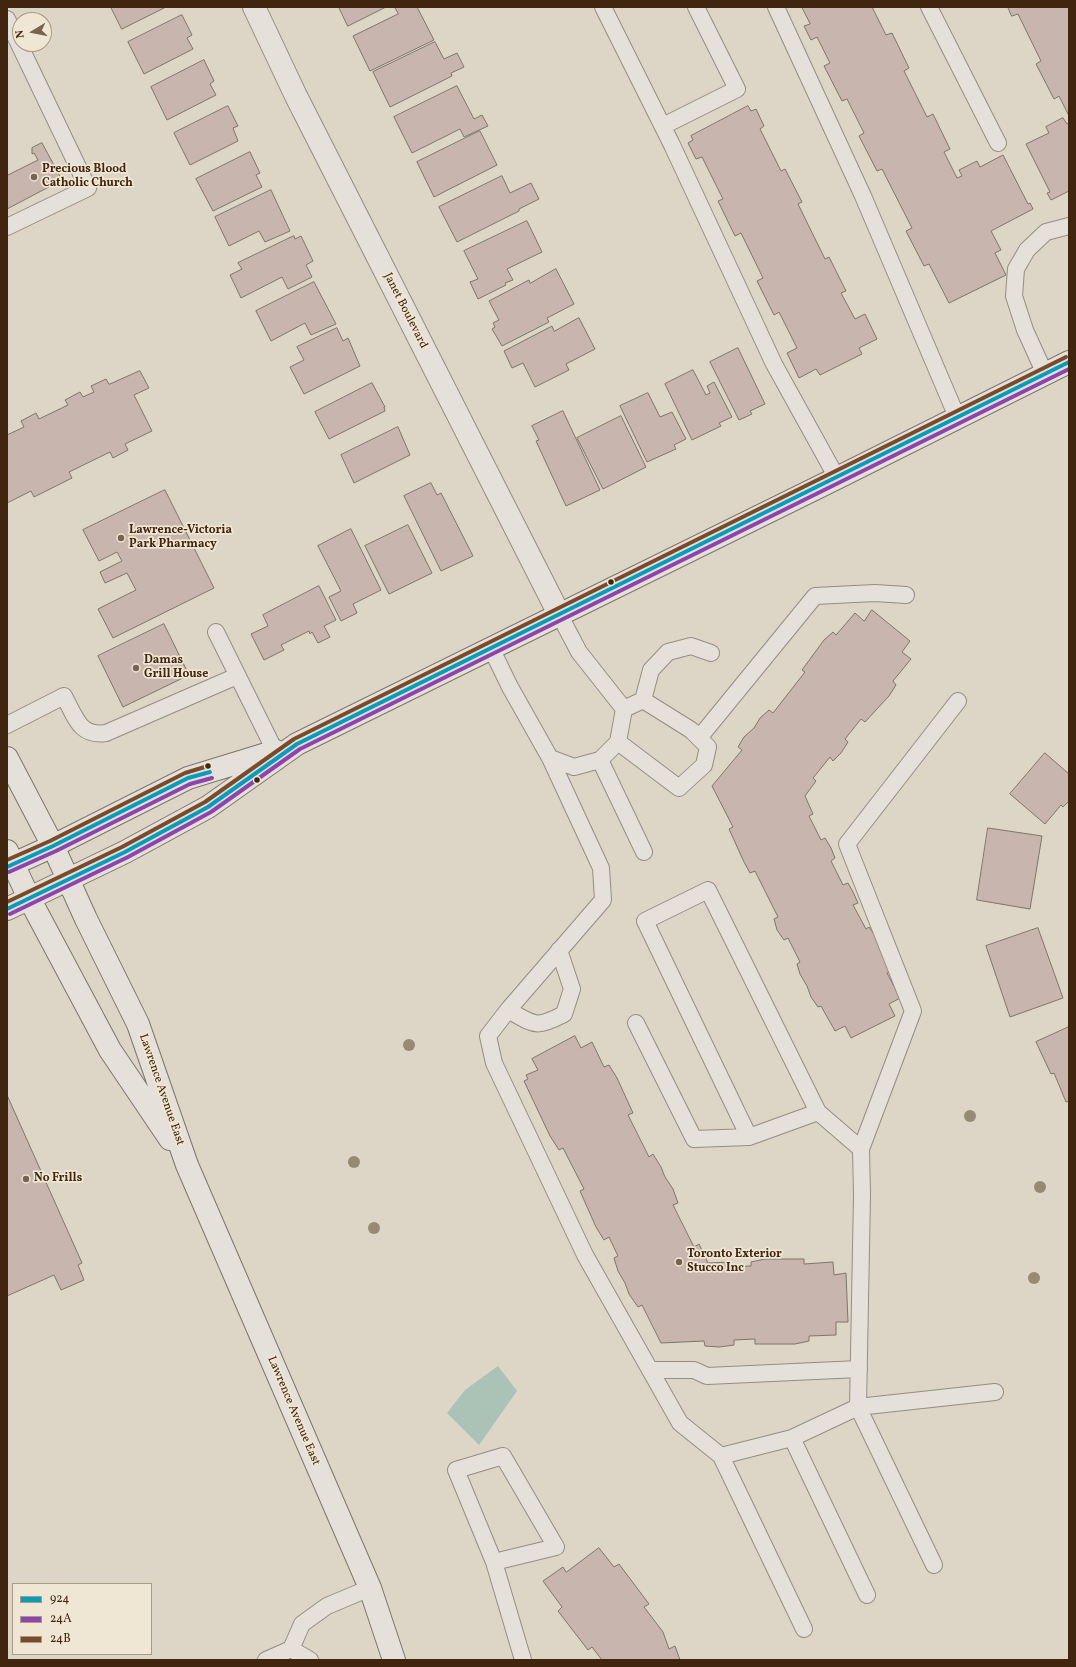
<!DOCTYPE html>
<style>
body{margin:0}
#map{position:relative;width:1076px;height:1667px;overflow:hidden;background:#ddd5c6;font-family:Vollkorn,serif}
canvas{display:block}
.frame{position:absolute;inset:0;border:8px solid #41250e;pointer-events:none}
.legend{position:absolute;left:12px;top:1583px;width:140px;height:72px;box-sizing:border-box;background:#efe6d4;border:1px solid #a99985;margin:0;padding:5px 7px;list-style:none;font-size:12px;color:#41250e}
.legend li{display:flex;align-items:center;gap:8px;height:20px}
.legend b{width:20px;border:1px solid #a99985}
.north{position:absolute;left:12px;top:12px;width:40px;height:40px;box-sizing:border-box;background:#efe6d4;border:1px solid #a99985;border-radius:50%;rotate:260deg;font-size:11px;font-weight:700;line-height:16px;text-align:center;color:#41250e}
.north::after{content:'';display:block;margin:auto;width:14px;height:18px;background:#78634e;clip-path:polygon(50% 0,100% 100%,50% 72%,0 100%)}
</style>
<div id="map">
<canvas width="1076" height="1667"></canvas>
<div class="frame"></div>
<ul class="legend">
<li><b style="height:5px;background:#069cbb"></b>924</li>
<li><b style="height:5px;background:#8e44ad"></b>24A</li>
<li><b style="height:5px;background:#7a4b2a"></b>24B</li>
</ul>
<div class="north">N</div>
</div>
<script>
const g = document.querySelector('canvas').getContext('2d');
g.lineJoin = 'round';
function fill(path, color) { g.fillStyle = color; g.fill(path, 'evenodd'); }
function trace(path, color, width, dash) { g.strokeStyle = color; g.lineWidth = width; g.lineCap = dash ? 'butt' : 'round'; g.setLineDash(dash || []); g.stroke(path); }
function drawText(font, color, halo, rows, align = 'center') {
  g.font = font + ' Vollkorn,serif'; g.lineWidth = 3.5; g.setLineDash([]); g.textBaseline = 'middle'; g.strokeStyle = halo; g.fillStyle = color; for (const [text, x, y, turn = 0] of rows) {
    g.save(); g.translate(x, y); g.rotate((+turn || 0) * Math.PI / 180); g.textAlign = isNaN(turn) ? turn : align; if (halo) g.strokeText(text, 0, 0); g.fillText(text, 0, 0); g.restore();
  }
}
const water = new Path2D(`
 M498 1366 517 1391 479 1445 447 1413 465 1390Z`);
const building = new Path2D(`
 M111 7H166L122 29Z
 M339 7H386L348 26Z
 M395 7H417L434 40 370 71 353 36 398 14Z
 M802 7H872L886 35 892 33 909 68 904 71 927 117 933 114 950 149 944 152 957 178 962 176 959 170 977 161 980 167 1003 155 1028 204 1030 203 1033 209 991 231 1001 250 995 253 1006 275 949 303 929 264 924 266 906 231 912 228 882 169 877 171 859 136 864 133 847 99 842 101 824 66 830 63 817 37 811 40 804 26 810 24Z
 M1008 7H1069V116L1059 96 1054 99 1036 64 1041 61 1018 14 1012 16Z
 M182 15 192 35 187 38 193 49 144 74 128 42Z
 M435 42 444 59 457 53 464 67 451 73 452 76 390 107 373 72Z
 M204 60 214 81 210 84 216 95 167 120 151 87Z
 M457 86 474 119 482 115 488 126 464 137 460 129 412 153 394 117Z
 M228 106 238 126 233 128 238 141 190 165 174 133Z
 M748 106 751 111 756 109 764 126 760 129 781 171 785 169 802 202 798 204 825 259 829 257 846 291 841 293 855 319 865 314 877 339 859 348 862 354 820 375 816 369 799 378 787 353 797 348 779 312 774 315 757 281 763 278 741 233 735 236 718 201 723 199 702 157 696 159 688 143 693 140 691 136Z
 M1063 118 1067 124 1069 123V191L1051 200 1047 193 1050 192 1026 144 1049 133 1046 127Z
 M480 131 497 165 434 197 417 162Z
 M42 143 62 180 7 209V172L8 175 38 160 34 153 32 154V148Z
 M250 152 260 173 256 175 262 187 213 211 196 179Z
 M502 176 510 193 531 183 539 199 519 209V211L457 242 439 207Z
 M271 190 290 231 265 242 259 231 229 246 215 217Z
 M527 221 542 252 507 269 513 280 505 283 506 285 478 299 470 282 478 279 464 251Z
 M294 236 295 239 301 236 313 261 306 265 312 277 288 289 282 277 241 298 230 275 242 269 238 263Z
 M556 269 574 304 547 318 549 322 502 346 492 329 495 327 493 323 499 320 489 301 529 280 530 283Z
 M314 282 336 324 311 335 305 323 271 341 256 311Z
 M579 318 595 349 566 364 569 370 535 387 523 363 512 368 504 351 552 326 554 331Z
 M337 328 343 341 348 338 360 366 304 394 290 367 304 360 297 347Z
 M738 348 765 404 750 411 752 414 739 420 710 362Z
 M693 370 706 395 710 393 707 386 714 382 732 417 719 423 721 426 692 440 665 384Z
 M140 371 149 388 134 395 152 431 125 444 128 450 113 458 110 452 69 472 72 478 34 497 31 491 7 503V435L24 427 21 421 36 413 39 419 68 405 65 400 80 392 83 397 94 392 91 386 106 379 109 384Z
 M372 383 385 407H384L385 411 329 439 315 412Z
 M648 393 660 417 672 412 686 439 674 445 676 449 647 462 620 406Z
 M563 411 600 490 566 506 536 441 539 440 532 426Z
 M621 416 646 467 603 489 577 438Z
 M398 427 410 455 354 483 341 455Z
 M431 483 437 495 441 493 473 556 441 571 404 496Z
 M165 490 214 588 113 638 98 609 136 590 127 573 105 583 100 572 122 561 117 552 99 561 83 530Z
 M408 525 432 573 389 594 365 546Z
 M351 529 381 590 353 604 357 613 341 621 329 597 341 591 318 546Z
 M319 586 336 620 324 626 330 637 318 643 312 632 310 634 309 631 281 645 284 650 264 660 251 634 268 626 263 615Z
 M872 610 910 641 902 652 911 659 893 681 896 685 889 696 865 722 861 719 845 739 848 742 841 753 833 761 830 757 813 778 816 781 805 796 813 814 809 816 821 840 825 838 831 848 835 858 831 861 843 885 848 883 853 892 858 903 853 905 866 929 869 927 876 937 891 971 887 973 900 998 889 1004 895 1016 851 1038 845 1026 835 1031 821 1006 818 1007 811 997 807 986 800 974 797 964 800 962 788 938 784 940 777 930 774 919 778 917 755 871 750 873 744 862 729 829 733 827 712 786 742 750 738 747 744 737 754 728 760 718 769 710 773 713 805 672 802 670 824 640 833 632 836 635 855 613 864 621Z
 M164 624 189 675 123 707 98 656Z
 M1045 753 1069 774V801L1063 807 1061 805 1045 824 1010 794Z
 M988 828 1042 836 1030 909 977 900Z
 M1038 928 1063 998 1010 1017 986 946Z
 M1069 1027V1101L1066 1102 1054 1073 1051 1074 1036 1042Z
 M575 1036 581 1048 592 1042 604 1067 609 1065 617 1078 633 1113 628 1115 649 1157 653 1154 661 1167 665 1177 673 1189 678 1203 673 1205 694 1247 699 1244 708 1263 730 1262V1267L751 1266V1262L765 1259H804V1264L833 1262 834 1275 846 1273 848 1322H836V1335L809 1336V1341L795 1344H755V1339L734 1340V1345L719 1347 705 1346 704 1341 661 1343 642 1305 638 1307 629 1294 625 1283 618 1271 614 1258 618 1256 609 1237 604 1240 596 1227 580 1191 584 1189 563 1148 559 1150 550 1136 524 1081 528 1079 526 1075 538 1070 532 1059Z
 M7 1095 82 1263 78 1265 84 1280 61 1290 54 1275 7 1296Z
 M599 1548 614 1567 619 1564 649 1604 644 1607 663 1632 669 1649 675 1646 680 1660H602L592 1647 588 1650 558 1611 562 1607 543 1581 563 1567 566 1572Z`);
const lane = new Path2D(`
 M603 7 672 145 774 364 837 478
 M776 7 863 196 957 417
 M929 7 998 143
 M7 19 88 188 7 227
 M663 126 737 89 696 7
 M1045 374 1025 330 1014 296 1016 269 1027 250 1046 232 1069 226
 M216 632 275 751
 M491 648 510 687 550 758 574 767 600 760 618 742 624 709 579 652 559 614
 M643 700 651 670 668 652 691 646 711 653
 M7 725 64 696C75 716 79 737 106 733L237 676
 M699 738 815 596 875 593 906 595
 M618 742 679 788 704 765 708 747 691 730 643 700 624 709
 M550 758 601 868 603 900 508 1010 488 1036 494 1063 585 1255 680 1423 721 1456 804 1629
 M600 760 644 852
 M508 1010C535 1025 535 1029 564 1014L572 989 559 950
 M636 1023 694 1139 749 1137 645 921 708 890 818 1112 861 1149 862 1195 858 1407 995 1392
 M749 1137 818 1112
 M861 1149 913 1011 847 844 958 701
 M650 1370H694L707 1376 859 1369
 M792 1438 867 1595
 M721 1456 792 1438 858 1407 934 1565
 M494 1562 556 1547 503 1456 456 1470 494 1562 523 1660
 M291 1649 310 1660
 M266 1660 291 1649 302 1624 327 1606 370 1588`);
const street = new Path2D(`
 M254 7 296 96 559 614`);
const secondary = new Path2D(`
 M7 758 53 846 86 919 138 1024 187 1165 370 1588 394 1660
 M7 851 29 898 110 1050 170 1139
 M7 867 53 846 188 778 276 751
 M7 909 125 852 208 807 297 744 837 478 1069 362`);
const bus1 = new Path2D(`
 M7 867 53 846 188 778 210 772
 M7 909 125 852 208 807 297 744 1069 362`);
const bus2 = new Path2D(`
 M9 872 56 851 190 784 212 778
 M10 914 128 857 211 812 300 749 1069 369`);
const bus3 = new Path2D(`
 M7 860 50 841 185 773 208 766
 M7 902 122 847 205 802 294 739 1066 357`);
const trees = [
 [409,1045],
 [970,1116],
 [354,1162],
 [1040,1187],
 [374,1228],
 [1034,1278]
];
const markers = [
 [34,177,4,"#78634e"],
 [121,538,4,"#78634e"],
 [611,582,3.5,"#41250e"],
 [136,668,4,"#78634e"],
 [208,766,3.5,"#41250e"],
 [257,780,3.5,"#41250e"],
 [26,1179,4,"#78634e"],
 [679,1262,4,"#78634e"]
];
const poiNames = [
 ["Precious Blood",42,170],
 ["Catholic Church",42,184],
 ["Lawrence-Victoria",129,531],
 ["Park Pharmacy",129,545],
 ["Damas",144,661],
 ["Grill House",144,675],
 ["No Frills",34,1179],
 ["Toronto Exterior",687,1255],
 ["Stucco Inc",687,1269]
];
const streetNames = [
 ["Janet Boulevard",405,311,63],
 ["Lawrence Avenue East",161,1090,71],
 ["Lawrence Avenue East",293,1411,67]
];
fill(water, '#abc2b7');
fill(building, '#c8b5ad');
trace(building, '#7e756a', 1);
trace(lane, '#958d82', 18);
trace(street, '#958d82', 24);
trace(secondary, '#7e756a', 24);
trace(lane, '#e5e1da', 16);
trace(street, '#e5e1da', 22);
trace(secondary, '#e5e1da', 22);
trace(bus1, '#069cbb', 4);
trace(bus2, '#8e44ad', 4);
trace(bus3, '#7a4b2a', 4);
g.fillStyle = '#978a73';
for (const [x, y] of trees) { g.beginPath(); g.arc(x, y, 6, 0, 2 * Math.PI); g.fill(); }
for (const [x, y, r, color] of markers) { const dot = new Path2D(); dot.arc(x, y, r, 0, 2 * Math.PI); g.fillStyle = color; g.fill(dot); trace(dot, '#efe6d4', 1.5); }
drawText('bold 12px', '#41250e', '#efe6d4', poiNames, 'left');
drawText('12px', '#41250e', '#efe6d4', streetNames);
</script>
